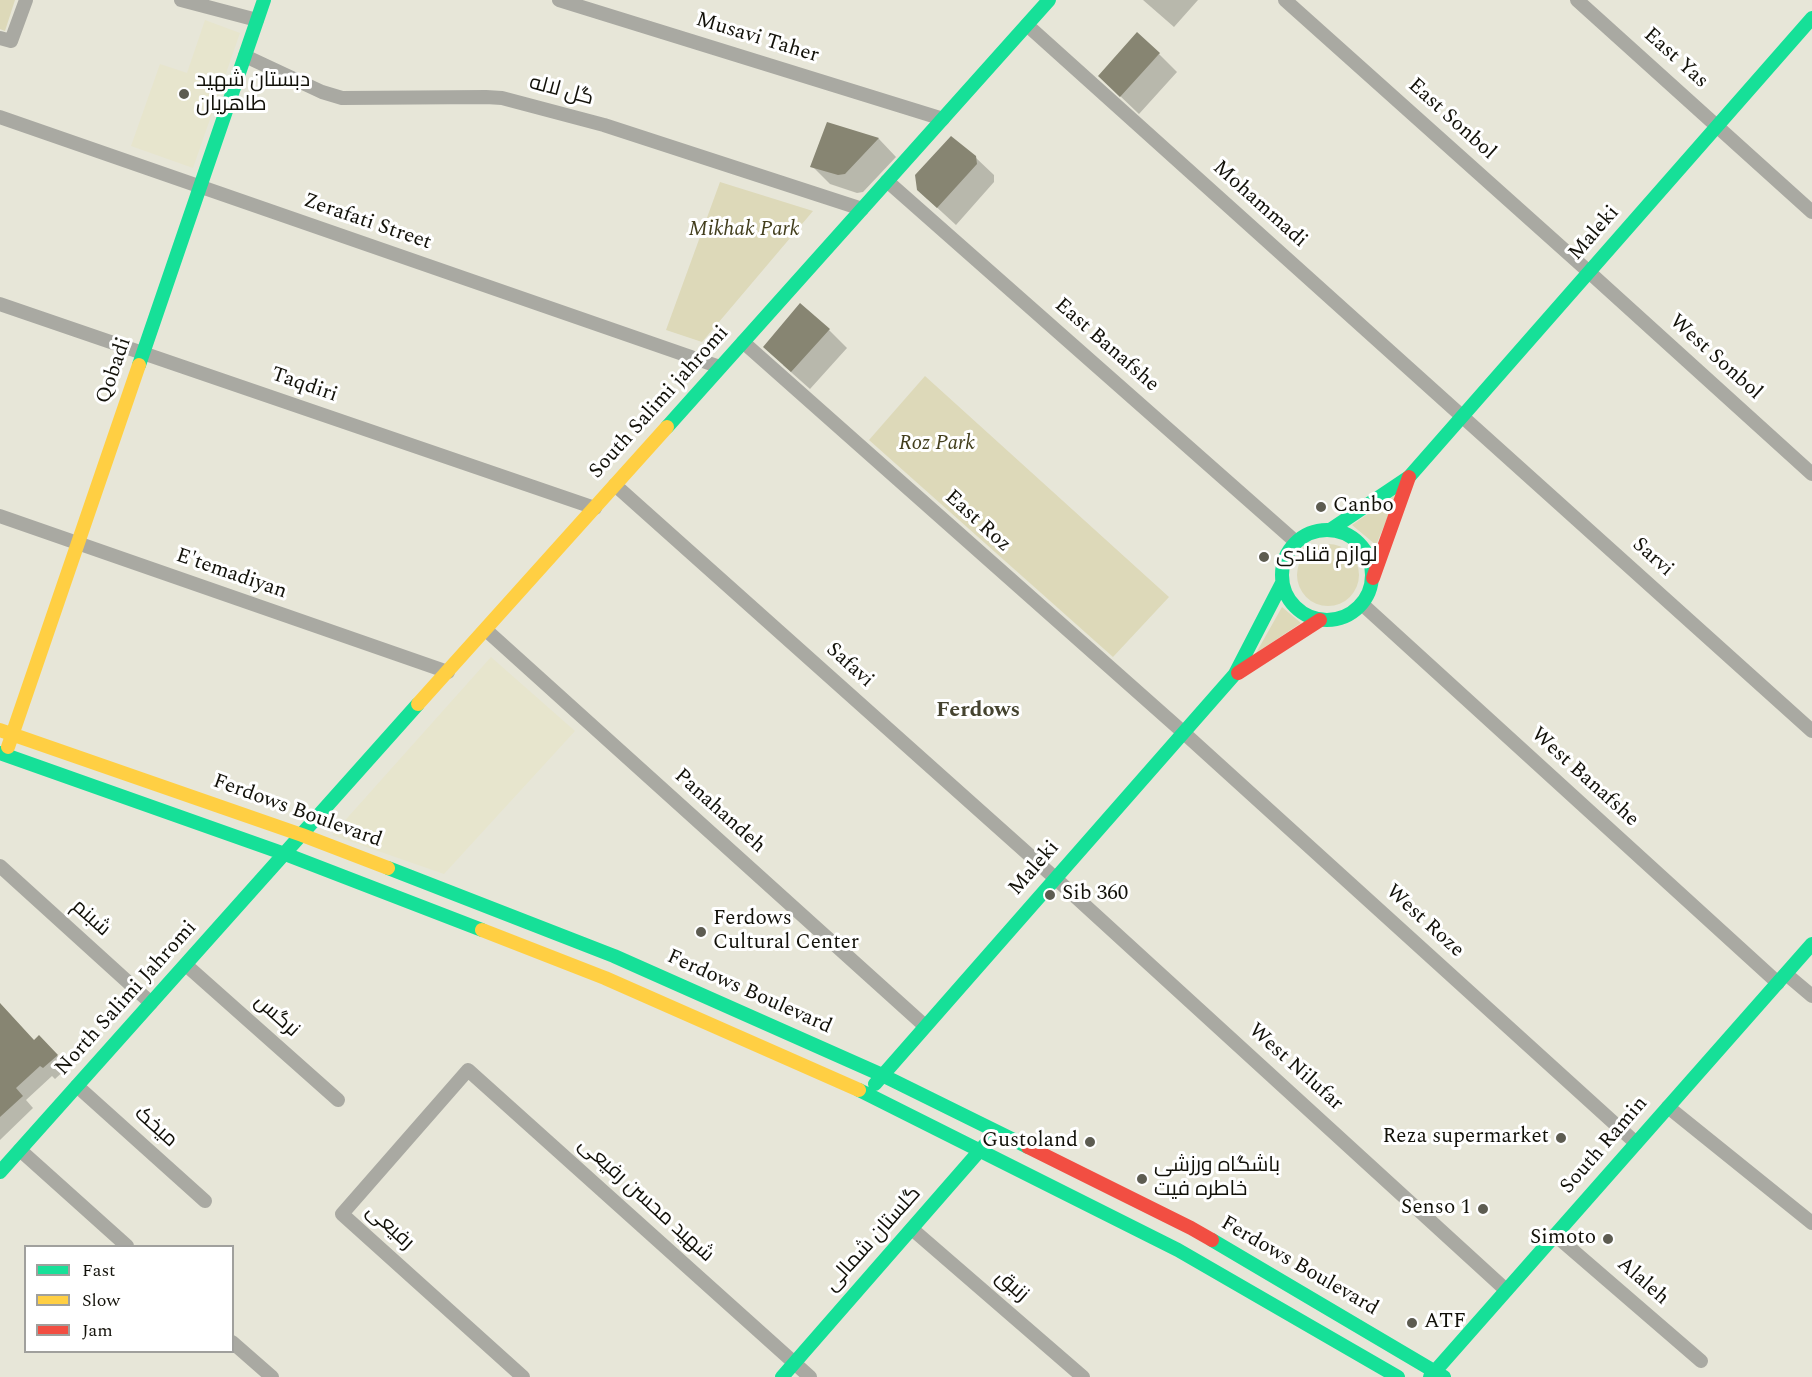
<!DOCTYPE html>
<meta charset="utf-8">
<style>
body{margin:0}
#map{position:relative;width:1812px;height:1377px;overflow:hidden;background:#e7e6d8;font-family:Spectral,serif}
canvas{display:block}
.legend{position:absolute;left:24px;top:1245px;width:210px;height:108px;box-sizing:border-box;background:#fff;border:2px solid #a0a09d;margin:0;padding:8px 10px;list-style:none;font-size:18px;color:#121109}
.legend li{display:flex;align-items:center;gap:12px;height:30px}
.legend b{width:30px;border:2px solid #a0a09d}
</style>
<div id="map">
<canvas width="1812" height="1377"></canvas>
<ul class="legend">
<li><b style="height:8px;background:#16e098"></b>Fast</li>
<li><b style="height:8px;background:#ffcf43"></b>Slow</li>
<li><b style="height:8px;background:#f24e42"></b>Jam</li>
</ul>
</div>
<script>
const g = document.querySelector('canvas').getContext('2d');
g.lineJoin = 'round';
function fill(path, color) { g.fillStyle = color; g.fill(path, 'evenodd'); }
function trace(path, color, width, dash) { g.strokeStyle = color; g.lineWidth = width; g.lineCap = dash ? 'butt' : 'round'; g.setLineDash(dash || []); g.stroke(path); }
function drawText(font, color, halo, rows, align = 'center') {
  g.font = font + ' Spectral,Cairo,serif'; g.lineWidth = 6; g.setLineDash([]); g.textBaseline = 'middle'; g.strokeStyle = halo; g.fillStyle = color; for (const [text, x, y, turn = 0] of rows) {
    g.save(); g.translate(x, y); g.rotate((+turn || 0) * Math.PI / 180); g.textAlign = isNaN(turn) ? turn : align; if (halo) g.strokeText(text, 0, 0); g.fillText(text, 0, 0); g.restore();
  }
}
const built = new Path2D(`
 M205 20 240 33 193 168 131 146 160 64 187 73Z
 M491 657 575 731 444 874 332 835Z`);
const green = new Path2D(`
 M0 0H15L5 31 0 29Z
 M720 182 813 211 702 342 666 330Z
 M925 376 1169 597 1113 657 869 440Z
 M1398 493 1376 545 1352 525Z
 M1297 575a31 31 0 1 1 62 0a31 31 0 1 1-62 0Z
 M1282 607 1301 623 1256 653Z`);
const shadow = new Path2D(`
 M1143 0H1198L1174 27Z
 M1159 54 1177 72 1139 114 1118 94Z
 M828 124 879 139 896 157 863 192 857 193 830 184 812 166Z
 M975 157 994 175V182L956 225 918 190Z
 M829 330 847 348 810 389 783 365Z
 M0 1004 34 1041 50 1048 68 1067 55 1079 52 1076 26 1100 33 1108 0 1140Z`);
const building = new Path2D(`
 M1137 32 1160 53 1120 97 1098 76Z
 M827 122 879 138 845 174 838 175 810 167Z
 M951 136 976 156 977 164 937 208 917 190 915 175Z
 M800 303 830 329 791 372 763 347Z
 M0 1003 34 1040 39 1035 58 1055 43 1068 40 1066 16 1088 23 1096 0 1117Z`);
const street = new Path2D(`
 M181 0 257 20
 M559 0 943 119
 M1285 0 1589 272 1812 474
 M1577 0 1812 212
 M1027 25 1812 731
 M0 38 11 41 26 0
 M245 56 322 92 342 98 486 97 502 98 604 125 862 209
 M0 117 720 367
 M887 181 1296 542
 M0 304 595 508
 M743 342 1184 733 1636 1143
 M615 485 1055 878 1506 1290
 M0 516 448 672
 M1362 604 1778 983
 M486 630 925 1026
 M0 866 151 1003
 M186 965 338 1100
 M1786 974 1812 996
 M77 1086 205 1201
 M1668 1107 1812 1223
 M20 1150 127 1246
 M912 1229 1083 1377
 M1555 1235 1701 1361
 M232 1342 272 1377
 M523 1377 342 1214 468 1070 810 1377`);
const fast = new Path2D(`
 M139 365 264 0
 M667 427 1049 0
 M1282 575a45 45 0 1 1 90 0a45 45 0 1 1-90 0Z
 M1330 530 1409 477 1812 18
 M0 753 285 854 482 930
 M388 868 614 956 882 1075 1028 1147
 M875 1084 1235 674 1282 583
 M859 1090 1178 1250 1398 1377
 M0 1172 418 704
 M1212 1240 1444 1377
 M782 1377 989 1140
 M1430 1377 1812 944`);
const slow = new Path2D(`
 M418 704 667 427
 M0 730 302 835 388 868
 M8 747 139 365
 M482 930 605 978 859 1090`);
const jam = new Path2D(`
 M1373 578 1409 477
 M1238 673 1320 620
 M1028 1147 1191 1228 1212 1240`);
const markers = [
 [184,94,6,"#5d5c51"],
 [1321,507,6,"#5d5c51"],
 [1264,557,6,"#5d5c51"],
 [1050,895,6,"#5d5c51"],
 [701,932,6,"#5d5c51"],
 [1561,1138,6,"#5d5c51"],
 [1090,1142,6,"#5d5c51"],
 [1142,1179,6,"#5d5c51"],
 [1483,1209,6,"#5d5c51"],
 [1608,1239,6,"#5d5c51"],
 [1412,1323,6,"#5d5c51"]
];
const streetNames = [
 ["Musavi Taher",757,39,17],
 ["East Yas",1675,59,42],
 ["گل لاله",561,92,15],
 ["East Sonbol",1451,120,42],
 ["Mohammadi",1259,205,42],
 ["Zerafati Street",367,223,19],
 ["Maleki",1595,234,-49],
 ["East Banafshe",1106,346,41],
 ["West Sonbol",1715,358,42],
 ["Qobadi",115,371,-71],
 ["Taqdiri",304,386,19],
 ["South Salimi jahromi",660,403,-48],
 ["East Roz",977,522,42],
 ["Sarvi",1652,558,42],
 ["E'temadiyan",231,575,19],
 ["Safavi",849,666,42],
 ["West Banafshe",1584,778,42],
 ["Ferdows Boulevard",297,812,20],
 ["Panahandeh",719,812,42],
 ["Maleki",1035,869,-49],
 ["شبنم",90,919,42],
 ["West Roze",1424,922,42],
 ["Ferdows Boulevard",749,993,24],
 ["North Salimi Jahromi",127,999,-48],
 ["نرگس",276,1017,42],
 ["West Nilufar",1295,1068,42],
 ["میخک",155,1128,42],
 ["South Ramin",1605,1146,-49],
 ["شهید محسن رفیعی",645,1201,42],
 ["رفیعی",389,1228,42],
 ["گلستان شمالی",874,1240,-48],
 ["Ferdows Boulevard",1299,1267,30],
 ["Alaleh",1642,1282,41],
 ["زنبق",1011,1287,41]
];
const poiNames = [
 ["دبستان شهید",196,82],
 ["طاهریان",196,106],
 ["Canbo",1333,507],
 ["لوازم قنادی",1276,557],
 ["Sib 360",1062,895],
 ["Ferdows",713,920],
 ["Cultural Center",713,944],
 ["Reza supermarket",1549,1138,"right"],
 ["Gustoland",1078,1142,"right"],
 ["باشگاه ورزشی",1154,1167],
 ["خاطره فیت",1154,1191],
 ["Senso 1",1471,1209,"right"],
 ["Simoto",1596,1239,"right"],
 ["ATF",1424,1323]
];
const parkNames = [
 ["Mikhak Park",744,231],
 ["Roz Park",937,445]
];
const neighbourhoodNames = [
 ["Ferdows",978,712]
];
fill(built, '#e7e5cd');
fill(green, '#ddd9b9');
fill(shadow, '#0003');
fill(building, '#878572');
trace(street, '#a9a9a2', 14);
trace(fast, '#16e098', 14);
trace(slow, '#ffcf43', 14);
trace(jam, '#f24e42', 14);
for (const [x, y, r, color] of markers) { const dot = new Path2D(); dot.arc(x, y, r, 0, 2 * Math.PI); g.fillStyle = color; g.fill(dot); trace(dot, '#fff', 2); }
drawText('21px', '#121109', '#fff', streetNames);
drawText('21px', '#121109', '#fff', poiNames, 'left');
drawText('italic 21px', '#423e1c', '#fff', parkNames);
drawText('bold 22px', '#45432f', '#fff', neighbourhoodNames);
</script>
